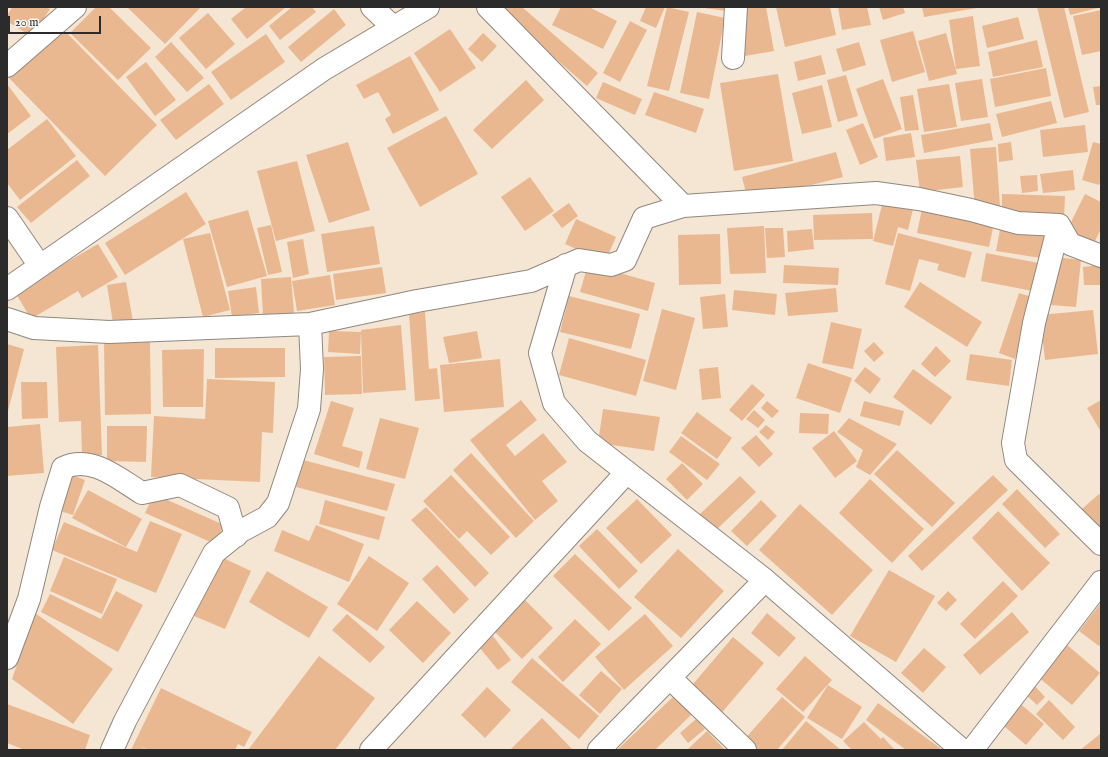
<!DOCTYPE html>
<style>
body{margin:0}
#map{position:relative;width:1108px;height:757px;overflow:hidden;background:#f5e5d3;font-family:"IM FELL English",serif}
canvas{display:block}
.frame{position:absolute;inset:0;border:8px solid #2b2b2b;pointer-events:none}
.scale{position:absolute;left:8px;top:16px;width:93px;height:18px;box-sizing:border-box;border:2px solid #2b2b2b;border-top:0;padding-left:5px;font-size:12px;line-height:14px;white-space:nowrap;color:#2b2b2b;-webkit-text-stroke:3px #f6f6f2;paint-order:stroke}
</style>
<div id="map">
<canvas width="1108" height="757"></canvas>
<div class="frame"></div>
<div class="scale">20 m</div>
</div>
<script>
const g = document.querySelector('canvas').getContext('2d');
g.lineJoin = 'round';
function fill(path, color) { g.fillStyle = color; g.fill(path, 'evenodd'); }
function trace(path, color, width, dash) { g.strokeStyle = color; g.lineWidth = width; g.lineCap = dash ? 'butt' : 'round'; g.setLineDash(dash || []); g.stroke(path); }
const building = new Path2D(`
 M12 7H46L50 9 32 37 7 21V16Z
 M96 7H109L151 48 118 80 70 33Z
 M127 7H201L165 44Z
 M246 7H286L247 39 231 19Z
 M292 7H312L316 12 280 40 269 26Z
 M496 7H522L598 73 587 86Z
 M561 7H589L617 21 603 49 552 25Z
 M646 7H665L656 28 640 21Z
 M667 7 689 12 669 91 647 86Z
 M697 7H734L733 12Z
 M749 7H766L774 51 745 56 737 9Z
 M776 7H830L836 35 785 47Z
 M838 7H867L871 25 842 30Z
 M879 7H903L905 13 883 20Z
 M922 7H977V8L924 17Z
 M1037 7H1064L1089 112 1064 118Z
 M1068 7H1098V8L1070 15Z
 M334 9 346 25 301 62 288 47Z
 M1101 10V51L1082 55 1073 16Z
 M697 12 725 18 709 99 680 93Z
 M208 13 235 44 206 69 179 38Z
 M973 16 980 66 956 69 949 20Z
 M1018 17 1024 39 987 48 982 26Z
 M630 21 647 30 620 82 603 73Z
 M59 25 157 125 105 176 7 76Z
 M450 29 476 68 440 92 414 53Z
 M913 31 925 72 892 82 880 40Z
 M483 33 497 46 482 62 468 49Z
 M946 33 957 74 929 81 918 41Z
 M266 34 285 62 231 100 211 72Z
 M1037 40 1043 67 993 77 988 52Z
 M171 42 204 78 187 92 155 57Z
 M859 42 866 65 843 72 836 49Z
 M821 55 826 74 798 81 794 62Z
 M410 56 439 110 393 134 385 119 391 115 378 92 364 99 356 85Z
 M146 62 176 100 155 116 126 77Z
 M1046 68 1051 96 995 107 990 79Z
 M778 74 793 161 734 171 720 83Z
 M846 75 858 116 838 122 827 80Z
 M883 79 902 129 874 139 856 89Z
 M982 79 988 117 961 121 955 83Z
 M526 80 544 100 492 149 473 130Z
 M603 82 642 99 635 115 596 98Z
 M7 84 31 116 7 134Z
 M209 84 224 104 176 140 160 120Z
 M949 84 957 127 924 132 917 89Z
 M822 85 832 127 802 134 792 93Z
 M1101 86V105H1096L1093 87Z
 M654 92 704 109 696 133 645 115Z
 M913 95 919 130 905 131 900 97Z
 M1051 101 1057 123 1002 137 996 114Z
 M446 116 478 174 420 207 387 148Z
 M47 119 76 156 20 200 7 183V150Z
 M863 123 878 157 860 165 846 130Z
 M990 123 993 140 924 153 921 135Z
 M1085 125 1088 152 1043 157 1040 130Z
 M911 133 915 157 886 161 883 138Z
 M348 142 370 210 329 223 306 155Z
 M1011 142 1013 160 999 162 998 144Z
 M1093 142 1101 144V180L1099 185 1082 180Z
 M996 147 1000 207 975 209 970 149Z
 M836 152 843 177 748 201 742 177Z
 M960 156 963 187 920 192 916 160Z
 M77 160 90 176 31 223 17 207Z
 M297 161 315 231 276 241 257 171Z
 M1073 170 1075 190 1043 193 1040 174Z
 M1037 175 1038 191 1022 193 1020 176Z
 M530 177 554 211 525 231 501 197Z
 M186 192 206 224 125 275 105 243Z
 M1002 194 1065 196 1064 217 1002 214Z
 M1085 194 1101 202V229L1094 243 1067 230Z
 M883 201 913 209 908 230 898 227 893 246 873 241Z
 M569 203 578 216 562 228 552 215Z
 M923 204 995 218 989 247 917 233Z
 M248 210 267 276 227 287 208 221Z
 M872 213 873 239 814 240 813 215Z
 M576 219 616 237 605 262 565 244Z
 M1001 224 1051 233 1047 259 996 251Z
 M271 225 282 272 268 275 257 228Z
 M374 226 380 264 327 272 321 234Z
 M764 226 766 273 730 274 727 228Z
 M765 228H783L785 257 767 258Z
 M812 229 814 249 788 252 787 231Z
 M210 233 230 310 203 317 183 239Z
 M898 233 972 252 965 278 937 270 939 264 919 259 910 291 885 284Z
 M720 234 721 284 679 285 678 235Z
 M303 239 309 274 293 278 287 242Z
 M98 244 118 277 82 298 78 291 31 319 15 292Z
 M986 253 1044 264 1038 292 981 281Z
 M1056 257 1081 260 1076 307 1051 305Z
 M588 264 655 283 648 311 580 292Z
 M784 265 839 268 838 285 783 283Z
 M1101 265V285H1084L1083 267Z
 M382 267 386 293 336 300 333 274Z
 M330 275 335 305 297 311 292 281Z
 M291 277 294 313 263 315 261 279Z
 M126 282 134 327 114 330 107 285Z
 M920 282 982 322 967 347 904 307Z
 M256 287 259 313 232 317 228 291Z
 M836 288 838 312 788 316 785 293Z
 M734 290 777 294 775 315 732 310Z
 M1019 293 1035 298 1015 359 999 353Z
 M725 294 728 327 703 329 700 297Z
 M569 296 640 314 631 349 560 332Z
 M662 309 695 318 676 390 643 381Z
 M1093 310 1098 354 1045 360 1040 315Z
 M425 312 429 369 437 368 440 399 415 401 409 313Z
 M831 322 862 329 853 369 822 363Z
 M401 325 406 390 363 393 361 330Z
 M329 331 361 332 360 354 328 352Z
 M477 331 482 358 449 363 443 337Z
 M569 338 646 360 636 396 559 375Z
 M150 342 151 414 105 415 104 343Z
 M874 342 884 353 874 362 864 351Z
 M7 344 24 349 8 411H7Z
 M98 345 102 455 82 456 81 421 59 422 56 347Z
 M936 346 951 361 935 377 921 364Z
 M215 348H285V377L215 378Z
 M204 349 203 407H163L162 350Z
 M970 354 1012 360 1009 386 966 380Z
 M361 356 362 394 325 395 324 357Z
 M500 359 504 407 444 412 440 365Z
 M808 363 852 378 840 413 796 398Z
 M718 367 721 398 702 400 699 369Z
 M865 367 881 379 870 394 854 381Z
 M913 369 952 397 931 425 893 397Z
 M207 379 275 382 273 433 262 432 260 482 151 477 154 416 205 419Z
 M21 382H47L48 418 22 419Z
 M752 384 765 395 742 421 729 410Z
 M521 400 537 420 506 445 515 456 543 433 567 462 542 481 558 501 535 520 470 440Z
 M1101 400V432L1087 408Z
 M331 401 354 408 342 446 363 452 359 468 314 454Z
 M767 401 779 411 772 418 761 408Z
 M864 401 904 411 900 426 860 416Z
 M603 409 660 417 654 451 598 443Z
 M754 410 765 420 758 428 746 419Z
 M697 412 732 438 717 459 681 433Z
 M800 413 829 414 828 434 799 433Z
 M380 418 419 428 405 479 366 469Z
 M849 418 897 444 870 475 856 467 863 450 837 432Z
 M40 424 44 473 7 476V427Z
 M766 425 775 432 768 440 759 432Z
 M107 426H147L146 462 107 461Z
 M834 431 857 461 835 478 812 448Z
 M756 435 773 454 759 467 741 448Z
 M681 436 720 464 707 480 669 452Z
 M897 450 955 503 932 527 874 474Z
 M471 453 534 521 516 538 453 470Z
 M303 460 395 484 387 511 296 487Z
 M682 463 703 484 687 500 666 479Z
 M69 474 85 480 73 515 57 510Z
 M451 475 510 537 491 555 467 531 459 539 423 501Z
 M993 475 1008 490 922 571 908 556Z
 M740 476 756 492 716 530 700 514Z
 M870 479 924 529 892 563 839 513Z
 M1017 489 1060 534 1045 548 1002 504Z
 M88 490 142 519 126 547 72 518Z
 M154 494 224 525 215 544 145 513Z
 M1099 494 1101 496V540L1076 514Z
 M637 499 672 535 641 564 606 528Z
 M325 500 385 517 379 540 319 524Z
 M761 500 777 516 747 546 731 531Z
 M800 504 873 570 832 615 759 550Z
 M426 507 489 573 475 587 411 520Z
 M998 511 1050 563 1022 591 972 538Z
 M150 521 182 534 156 593 52 550 64 522 137 552Z
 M316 525 364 544 349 582 274 551 282 530 309 541Z
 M597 529 638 571 619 589 579 546Z
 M678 549 724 591 681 638 634 597Z
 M575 554 632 608 609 631 553 576Z
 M369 556 409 583 377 631 337 604Z
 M64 557 117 579 102 614 50 591Z
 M221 557 251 571 225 629 194 616Z
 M437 565 469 599 454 614 422 579Z
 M889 570 935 596 896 662 850 636Z
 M267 571 328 607 309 638 249 602Z
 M1003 581 1018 596 975 639 960 624Z
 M116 591 143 605 118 652 41 612 50 594 101 619Z
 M948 591 957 600 946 611 937 603Z
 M521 596 553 628 522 659 490 627Z
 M417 601 451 633 423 663 389 630Z
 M1101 603V644L1099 646 1079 631Z
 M1012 612 1029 632 980 675 963 655Z
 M35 613 113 669 73 724 12 679Z
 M767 613 796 638 779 657 751 633Z
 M347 614 385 647 370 663 332 630Z
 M645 614 673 646 624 690 595 657Z
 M575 619 601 644 563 682 538 657Z
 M493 636 511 660 498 670 479 647Z
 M733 637 764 663 719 716 688 690Z
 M1066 644 1100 673 1072 705 1038 677Z
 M924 648 946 667 923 693 901 673Z
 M319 656 375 698 335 750H248Z
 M805 656 832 680 803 712 776 689Z
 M532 658 599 716 579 739 511 682Z
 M601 671 622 689 600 714 579 695Z
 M1032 683 1045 697 1037 705 1023 692Z
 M828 685 862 707 842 739 807 718Z
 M487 687 511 710 485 738 461 715Z
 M161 688 252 732 244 747 238 744 235 750H148L140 746 146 750H131Z
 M675 695 692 714 655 750H617Z
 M782 697 805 717 777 750H752L742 742Z
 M1016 700 1044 724 1026 745 998 721Z
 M1049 700 1075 727 1063 740 1036 714Z
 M878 703 940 748 939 750H906L866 720Z
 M7 704 90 735 85 750H25L7 743Z
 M542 718 573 750H510Z
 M696 719 705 729 688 743 680 733Z
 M806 721 841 750H782Z
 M864 722 881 739 883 737 895 750H852L843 741Z
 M707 731 725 750H687Z
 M1100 734 1101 750H1080Z`);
const minor = new Path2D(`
 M372 7 393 27
 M488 7 683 206
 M733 58 736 7
 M7 66 75 7
 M7 218 40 266
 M1059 225 1034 323 1013 443 1016 460 1101 544
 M566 265 540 353 554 403 587 441 765 580 962 750
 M7 289 324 69 428 7
 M7 319 34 328 109 332 310 324 417 301 531 281 579 260 611 265 625 260 644 218 683 206 876 193 919 199 971 210 1018 223 1059 225 1070 244 1101 256
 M7 658 29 599 51 507 63 468C91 454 119 479 142 493L180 485 228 508 236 536
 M670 678 745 750
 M112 750 125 721 214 553 241 531 267 517 278 503 309 409 312 369 310 324
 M371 750 627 472
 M599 750 765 580
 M972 750 1101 582`);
fill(building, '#eab890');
trace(minor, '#90887f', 24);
trace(minor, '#fff', 22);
</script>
